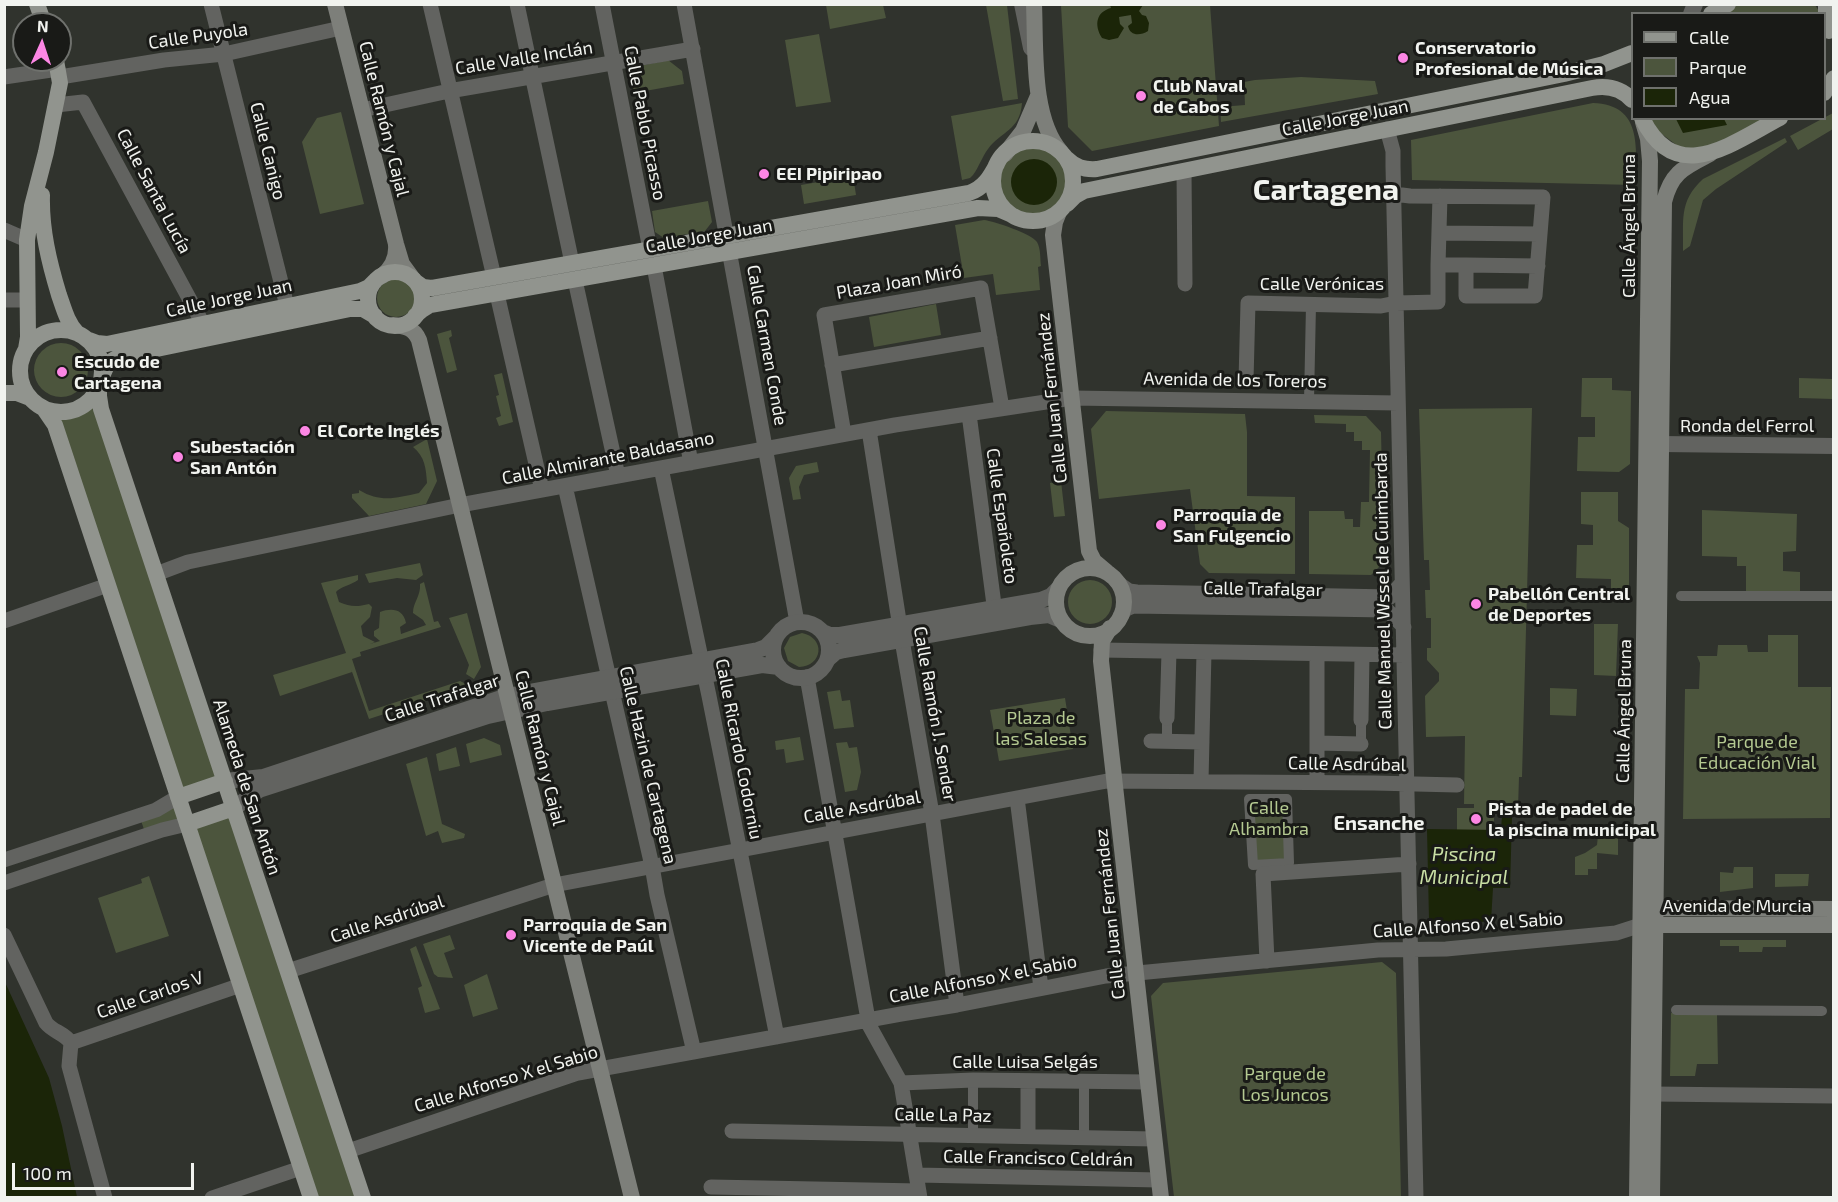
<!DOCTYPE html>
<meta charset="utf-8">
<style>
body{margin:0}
#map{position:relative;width:1838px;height:1202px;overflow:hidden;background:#30332d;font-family:"Exo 2",sans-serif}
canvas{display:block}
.frame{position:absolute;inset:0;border:6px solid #f1f3ef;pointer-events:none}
.legend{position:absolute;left:1631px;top:12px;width:195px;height:108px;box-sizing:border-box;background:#191a17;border:2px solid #6f716d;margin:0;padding:8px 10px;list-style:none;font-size:18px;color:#f1f3ef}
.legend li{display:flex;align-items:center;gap:12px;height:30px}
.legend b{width:30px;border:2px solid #6f716d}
.north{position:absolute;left:12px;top:12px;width:60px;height:60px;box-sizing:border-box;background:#191a17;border:2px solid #6f716d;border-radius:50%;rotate:3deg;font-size:16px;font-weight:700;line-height:24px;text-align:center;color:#f1f3ef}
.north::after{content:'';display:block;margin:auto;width:21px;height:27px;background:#fc86e4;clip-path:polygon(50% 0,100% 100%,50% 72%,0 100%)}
.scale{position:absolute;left:12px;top:1163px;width:182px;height:27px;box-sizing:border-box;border:3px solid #f1f3ef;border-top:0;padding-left:8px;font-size:18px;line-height:21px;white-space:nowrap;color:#f1f3ef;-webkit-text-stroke:4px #191a17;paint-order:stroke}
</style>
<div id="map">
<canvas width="1838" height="1202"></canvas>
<div class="frame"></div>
<ul class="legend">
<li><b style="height:8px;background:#91948e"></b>Calle</li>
<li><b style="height:16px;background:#4c553d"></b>Parque</li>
<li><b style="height:16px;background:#1b2508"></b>Agua</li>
</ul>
<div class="north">N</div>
<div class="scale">100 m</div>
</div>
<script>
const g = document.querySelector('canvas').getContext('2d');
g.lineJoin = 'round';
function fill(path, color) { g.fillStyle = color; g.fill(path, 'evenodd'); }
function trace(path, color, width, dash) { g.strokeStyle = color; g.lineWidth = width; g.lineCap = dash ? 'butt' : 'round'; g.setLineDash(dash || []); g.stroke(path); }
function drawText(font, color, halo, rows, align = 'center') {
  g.font = font + ' "Exo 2",sans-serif'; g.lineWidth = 6; g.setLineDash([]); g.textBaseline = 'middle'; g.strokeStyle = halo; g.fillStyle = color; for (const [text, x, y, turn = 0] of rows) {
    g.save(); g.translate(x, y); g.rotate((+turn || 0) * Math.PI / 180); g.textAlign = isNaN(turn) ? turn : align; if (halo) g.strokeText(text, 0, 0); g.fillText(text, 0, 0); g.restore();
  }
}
const green = new Path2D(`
 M1728 4 1815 5 1821 14H1711Z
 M826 5H883L886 18 830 29Z
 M986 5H1007L1018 99 1003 101Z
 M1061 5H1210L1219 126 1092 151 1068 127Z
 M819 34 831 102 796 107 785 40Z
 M668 60 682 71 684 84 634 93 631 75 635 67Z
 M1301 77 1375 81 1378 94 1221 122 1220 107 1245 105 1244 82 1255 80Z
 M1022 103C1020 131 1001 131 988 149 982 157 979 167 973 175L970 178 962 180 951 116Z
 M1593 103C1643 105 1636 147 1636 185L1412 180 1411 140Z
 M341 112 364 204 320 214 302 142 317 118Z
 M1833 113V129L1798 150 1790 136Z
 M1642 119H1780L1691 156Z
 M1785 138 1787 142 1716 189 1703 200 1690 246 1683 251C1684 221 1678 202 1703 179Z
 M1032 141C1048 142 1051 148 1061 160 1077 178 1077 184 1062 202 1057 208 1052 216 1046 219 1026 229 1000 211 995 192 992 184 994 177 995 169L1025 142Z
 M853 176 856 195 804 204 801 185Z
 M708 201 712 222 705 231 664 238 655 232 652 211Z
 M984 220C994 221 1032 234 1037 242 1041 249 1040 259 1041 266L1038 267 1040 290 996 295 993 274 964 278 955 225Z
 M377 298a19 19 0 1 1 38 0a19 19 0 1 1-38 0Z
 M936 304 941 335 874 347 869 317Z
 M451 330 452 336 449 338 457 370 447 373 437 334Z
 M34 370a27 27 0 1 1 54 0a27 27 0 1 1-54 0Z
 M502 373 513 422 499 426 496 418 501 416 496 396 499 395 494 375Z
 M1582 378H1612V390L1631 391 1630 464 1619 472 1577 471 1578 437H1595V417H1581Z
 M1799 378 1833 379V399L1799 398Z
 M95 395 225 781 178 797 187 824 234 808 363 1197H311L187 824 146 835 139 815 178 797 51 411C69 414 83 409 95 395Z
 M1532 408 1522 777H1519L1518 809H1494V830H1457V808H1474V804H1464L1465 736 1426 737 1425 696 1439 681V673L1427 660V648H1431V618H1426L1425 590H1430L1429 560H1424L1419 409Z
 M1106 411 1245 414 1247 432V496L1295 497V574L1209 573 1200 564 1190 489 1099 499 1091 429Z
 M1314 415 1366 416 1381 432 1384 562 1371 575 1309 574V511H1344L1345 519H1353V527H1360L1361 502H1369L1370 450H1362V441H1354V432H1346V424L1315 423Z
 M427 439 437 481 426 504 369 516 352 498V494L359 493V490C381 503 396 498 419 493L427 483C426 468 425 457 413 447Z
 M817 462 819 472 804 475 799 487 801 499 793 500 789 478 796 466Z
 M1061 481 1065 516 1054 517 1050 483Z
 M1581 492H1618V521L1629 528V594L1620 593 1619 591 1611 590V579L1576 578 1577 545H1593V525L1581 524Z
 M1702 510 1797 514 1796 551 1783 552V571L1800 572V594L1746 593V566H1737V557L1702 556Z
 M420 563 423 575 416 580 397 578 369 583 365 574Z
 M358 575V580C351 585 340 587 336 592L339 602C350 607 357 607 369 604L372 607 370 617 361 626 363 636 375 642 370 644 380 641 374 636V631L379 628 380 612C391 608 403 608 406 623L400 627 401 634 426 625 423 620 413 613C413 602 421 596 420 584L424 582 434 622 438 621 441 627 360 652 361 656 352 659 369 711 460 681 470 686 369 719 351 669 352 672 280 696 273 675 346 653 321 583Z
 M1068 602a22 22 0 1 1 44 0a22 22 0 1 1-44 0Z
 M467 613 481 667 474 679 466 674 469 665 449 618Z
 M1594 624H1618L1616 676 1594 675Z
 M802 633C826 638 823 666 799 667L788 661 784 648 790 637Z
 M1768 635H1798V687H1831L1830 818 1683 819 1685 689H1699L1700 663 1697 656H1717L1718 645H1747L1748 652H1768Z
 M1550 688 1577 689 1576 716 1550 715Z
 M840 690 842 701 850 700 854 727 834 729 827 692Z
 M1065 698 1073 749 999 761 990 710Z
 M800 737 804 760 786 763 784 749 776 750 775 741Z
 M484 738 500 745 502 755 470 763 466 744Z
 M847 742 849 748 857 747 861 772 857 790 845 792 836 743Z
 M456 747 460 766 439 771 436 754Z
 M427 757 442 824 465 834 464 838 442 843 438 831 426 836 406 764Z
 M1249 799H1287L1289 863 1253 865Z
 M1598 835H1618V855L1597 853V869H1588V875H1575V857L1585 853 1597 845Z
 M1734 867H1753V888L1720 892V872L1733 873Z
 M1775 874H1809L1808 886 1775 887Z
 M149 876 169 936 116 953 98 898 142 883 141 879Z
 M450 935 455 949 444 953 453 978 438 977 434 974 423 944Z
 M1720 940H1786V947H1763L1762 952H1739V946H1720Z
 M416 946 440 1009 425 1013 418 988 422 986 410 949Z
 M1382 962 1396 973 1401 1197H1174L1151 996 1163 983Z
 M487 974 498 1009 473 1017 464 985Z
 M1671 1013 1717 1014 1718 1064H1697L1695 1076H1670Z`);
const water = new Path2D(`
 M1110 5H1143L1139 11 1142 15 1146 16 1149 23 1148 31C1140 36 1130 36 1128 26L1132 23 1131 15 1119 17 1120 24 1124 28 1118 38 1109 40 1102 38C1094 25 1096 12 1111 8Z
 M1676 119H1724L1727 125 1683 133Z
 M1011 182a23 23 0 1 1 46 0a23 23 0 1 1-46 0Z
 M1502 816 1512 817 1510 888H1493L1491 921 1436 926 1429 919 1427 829 1501 830Z
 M4 980 49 1078 62 1126 77 1197H6Z`);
const pedestrian = new Path2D(`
 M1309 401 1311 305
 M1681 596H1834
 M1167 741V718
 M1361 744V720
 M1249 799H1287L1289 863 1253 865Z
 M1676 1010 1822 1011
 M973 1135V1080
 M1084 1137V1082`);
const minor = new Path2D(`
 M211 4 287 306
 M430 4 494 277
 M517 4 572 263
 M602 4 650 249
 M684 4 797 622
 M4 77 58 69
 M60 77 164 60 224 54 341 28
 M56 105 83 102 203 324
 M362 110 449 91 693 49
 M1387 129 1393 151V166L1416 1198
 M1184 171 1185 284
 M4 230 27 240
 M1439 233 1540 234
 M1438 265 1440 196
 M1466 265 1538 266
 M654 266 691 463
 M575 280 618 476
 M497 294 542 490
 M4 300H27
 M832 365 990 338
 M1246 381 1248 303 1381 306 1396 303 1438 302V265H1466V296H1535L1543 197 1410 196 1394 194
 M969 414 996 620
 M869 430 902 640 932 814 957 1005
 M844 434 824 315 981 288 1002 408
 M661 468 709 696 777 1037
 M565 486 652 866 657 895 694 1052
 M156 574 188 562 460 505 895 425 1072 398 1398 403
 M1119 584 1129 591 1137 592 1390 597 1402 583
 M1120 616 1126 609 1133 606 1387 610 1404 627
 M4 621 108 585
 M1101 650 1404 655
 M1317 654V782
 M807 677 869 1025 901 1083 920 1198
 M1167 718 1169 652
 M1361 720 1362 655
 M1151 741 1202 742
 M1317 743 1361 744
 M1201 781 1204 652
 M1017 798 1041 988
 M4 860 156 810 178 797
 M4 883 162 830 187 824
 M4 935 46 1023C53 1032 65 1033 71 1043L69 1066 105 1198
 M1267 961 1263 874 1409 864
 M288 971 554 885 1107 781 1374 783 1457 785
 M71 1043 241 985
 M901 1083 973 1080 1148 1082
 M1653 1094 1834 1096
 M732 1131 1154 1139
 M1028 1136V1081
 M348 1151 578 1073 901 1014 957 1005 1106 976 1378 950 1446 949 1616 933 1641 925
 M917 1175 1159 1180
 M711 1187 919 1191
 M212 1198 301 1168`);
const tertiary = new Path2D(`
 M1022 4 1031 48
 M1691 14 1695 4
 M1661 444 1834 446
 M773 650a28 28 0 1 1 56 0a28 28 0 1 1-56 0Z
 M823 632 830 635H840L1041 600 1051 596 1058 589
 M828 659 836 652 844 650 1030 617 1049 615 1061 620
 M225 781 263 777 507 696 758 650 766 647 776 637
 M234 808 259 790 488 716 547 703 762 665 779 667`);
const secondary = new Path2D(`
 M335 4 396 244 402 264 413 279
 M1034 4C1036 49 1031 118 1061 152
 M1005 154 1023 131 1038 96
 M1059 212 1055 222 1053 235 1089 551 1094 561 1107 572
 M382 276C392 268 397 258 396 245
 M393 325C405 326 414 328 419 340L632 1198
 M1056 602a34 34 0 1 1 68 0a34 34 0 1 1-68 0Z
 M1110 628 1102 641 1101 661 1161 1198
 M1645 908 1834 909
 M1644 925H1834
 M1637 1198 1650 161 1648 139 1643 122
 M1652 1198 1664 202C1671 172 1685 167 1710 154`);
const primary = new Path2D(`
 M37 4 44 24
 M1826 4V15L1829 31
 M1711 14 1728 4
 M1824 93 1834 78
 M1642 118C1676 188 1732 143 1780 118
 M993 181a40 40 0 1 1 80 0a40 40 0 1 1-80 0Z
 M1066 158C1075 167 1084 170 1097 169L1564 74 1604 64 1632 53
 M42 195C41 229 49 262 59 295 64 309 67 322 77 333
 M1067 204 1075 196 1084 191 1592 88C1608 85 1621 88 1632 100
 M368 299a27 27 0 1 1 54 0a27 27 0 1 1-54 0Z
 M416 282 423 287 432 288 969 193C984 188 990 177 997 164
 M415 316 422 310 430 305 978 208 998 209 1012 215
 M20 371a41 41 0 1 1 82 0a41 41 0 1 1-82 0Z
 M89 340 97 343 107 344 360 291 369 287 375 281
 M26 349 28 337 27 240 32 206 46 152 60 83 56 60
 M103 374 108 363 118 357 350 309H363L375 316
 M99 388V396L101 409 363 1198
 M4 393H17L30 398
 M44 409 55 425 311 1198
 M178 797 225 781
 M187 824 234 808`);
const markers = [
 [1403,58,6,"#fc86e4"],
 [1141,96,6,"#fc86e4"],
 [764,174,6,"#fc86e4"],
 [62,372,6,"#fc86e4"],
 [305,431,6,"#fc86e4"],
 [178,457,6,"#fc86e4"],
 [1161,525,6,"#fc86e4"],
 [1476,604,6,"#fc86e4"],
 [1476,819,6,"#fc86e4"],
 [511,935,6,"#fc86e4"]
];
const streetNames = [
 ["Calle Puyola",198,36,-8],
 ["Calle Valle Inclán",524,58,-9],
 ["Calle Jorge Juan",1345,118,-11],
 ["Calle Ramón y Cajal",384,119,76],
 ["Calle Pablo Picasso",645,123,79],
 ["Calle Canigo",268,151,76],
 ["Calle Santa Lucía",154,191,62],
 ["Calle Ángel Bruna",1629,226,-90],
 ["Calle Jorge Juan",709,236,-10],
 ["Plaza Joan Miró",899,282,-10],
 ["Calle Verónicas",1322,284],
 ["Calle Jorge Juan",229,298,-12],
 ["Calle Carmen Conde",767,345,80],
 ["Avenida de los Toreros",1235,380,1],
 ["Calle Juan Fernández",1052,398,-96],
 ["Ronda del Ferrol",1747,426],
 ["Calle Almirante Baldasano",608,458,-11],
 ["Calle Españoleto",1002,516,82],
 ["Calle Trafalgar",1263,589,1],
 ["Calle Manuel Wssel de Guimbarda",1383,591,-91],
 ["Calle Trafalgar",442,698,-18],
 ["Calle Ángel Bruna",1624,711,-89],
 ["Calle Ramón J. Sender",935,714,80],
 ["Calle Ramón y Cajal",540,748,76],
 ["Calle Ricardo Codorniu",739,749,79],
 ["Calle Asdrúbal",1347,764,1],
 ["Calle Hazin de Cartagena",648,765,77],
 ["Alameda de San Antón",247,787,72],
 ["Calle Asdrúbal",862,807,-10],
 ["Avenida de Murcia",1737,906],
 ["Calle Juan Fernández",1110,914,-96],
 ["Calle Asdrúbal",387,919,-18],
 ["Calle Alfonso X el Sabio",1468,925,-4],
 ["Calle Alfonso X el Sabio",983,979,-11],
 ["Calle Carlos V",150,995,-19],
 ["Calle Luisa Selgás",1025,1062],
 ["Calle Alfonso X el Sabio",506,1079,-17],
 ["Calle La Paz",943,1115,1],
 ["Calle Francisco Celdrán",1038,1158,1]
];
const poiNames = [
 ["Conservatorio",1415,48],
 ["Profesional de Música",1415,69],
 ["Club Naval",1153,86],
 ["de Cabos",1153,107],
 ["EEI Pipiripao",776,174],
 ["Escudo de",74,362],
 ["Cartagena",74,383],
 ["El Corte Inglés",317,431],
 ["Subestación",190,447],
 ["San Antón",190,468],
 ["Parroquia de",1173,515],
 ["San Fulgencio",1173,536],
 ["Pabellón Central",1488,594],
 ["de Deportes",1488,615],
 ["Pista de padel de",1488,809],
 ["la piscina municipal",1488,830],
 ["Parroquia de San",523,925],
 ["Vicente de Paúl",523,946]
];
const parkNames = [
 ["Plaza de",1041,718],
 ["las Salesas",1041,739],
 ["Parque de",1757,742],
 ["Educación Vial",1757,763],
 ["Calle",1269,808],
 ["Alhambra",1269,829],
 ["Parque de",1285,1074],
 ["Los Juncos",1285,1095]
];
const neighbourhoodNames = [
 ["Ensanche",1379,823]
];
const waterNames = [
 ["Piscina",1464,854],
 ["Municipal",1464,877]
];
const townNames = [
 ["Cartagena",1326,190]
];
fill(green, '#4c553d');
fill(water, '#1b2508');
trace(pedestrian, '#626360', 10);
trace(minor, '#626360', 15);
trace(tertiary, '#626360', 16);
trace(secondary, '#7d7f7a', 16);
trace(primary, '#91948e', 16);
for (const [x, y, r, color] of markers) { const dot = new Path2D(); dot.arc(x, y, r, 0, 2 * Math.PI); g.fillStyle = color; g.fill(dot); trace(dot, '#191a17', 2); }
drawText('18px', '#f1f3ef', '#191a17', streetNames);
drawText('bold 18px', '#f1f3ef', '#191a17', poiNames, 'left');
drawText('18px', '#b4c991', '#191a17', parkNames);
drawText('bold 20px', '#f1f3ef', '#191a17', neighbourhoodNames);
drawText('italic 20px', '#c8dea4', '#191a17', waterNames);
drawText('bold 30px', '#f1f3ef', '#191a17', townNames);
</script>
